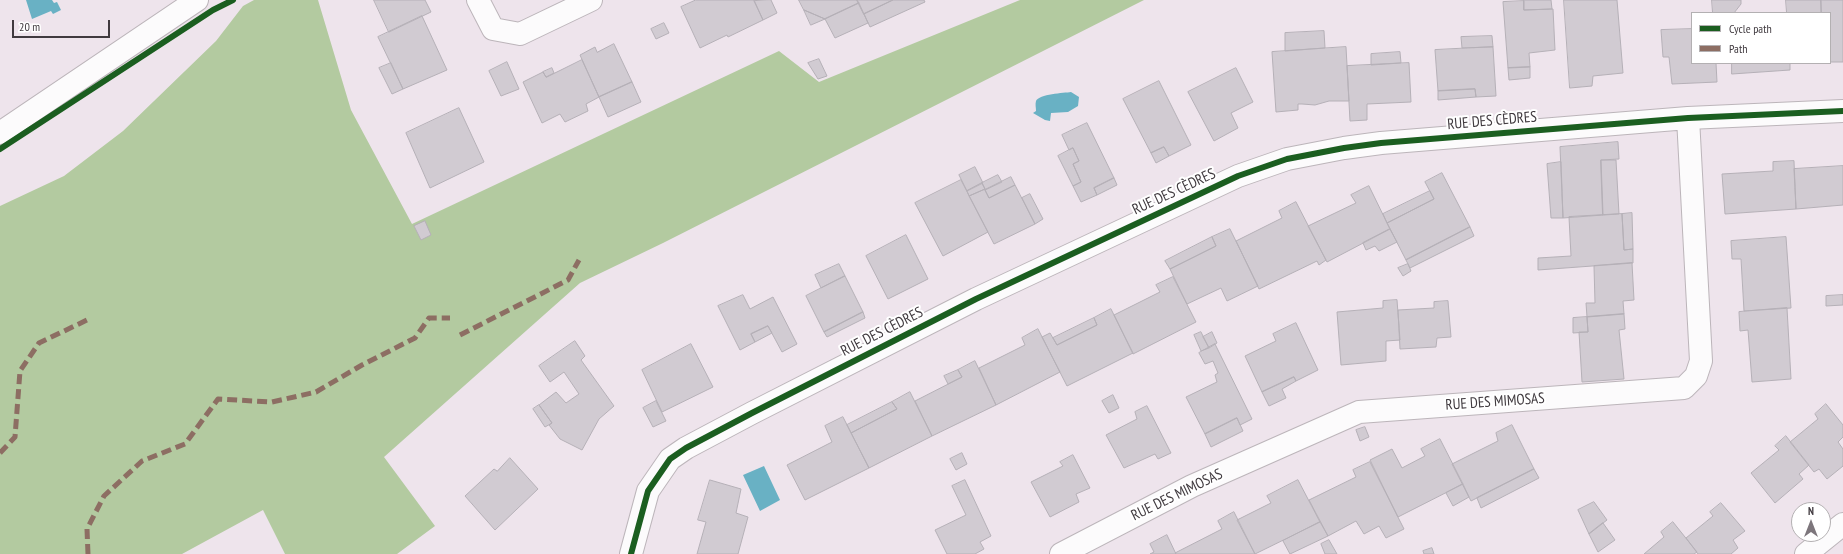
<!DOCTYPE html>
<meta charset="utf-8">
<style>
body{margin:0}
#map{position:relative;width:1843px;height:554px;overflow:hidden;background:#eee4ec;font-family:"PT Sans Narrow",sans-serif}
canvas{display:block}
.legend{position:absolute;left:1691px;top:12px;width:140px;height:52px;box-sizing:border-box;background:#fff;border:1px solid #b3b0b2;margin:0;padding:5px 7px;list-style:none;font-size:12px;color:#403a3f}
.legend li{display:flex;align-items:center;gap:8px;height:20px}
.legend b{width:20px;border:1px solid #b3b0b2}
.north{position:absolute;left:1791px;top:502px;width:40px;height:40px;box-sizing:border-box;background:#fff;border:1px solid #b3b0b2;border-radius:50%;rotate:0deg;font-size:11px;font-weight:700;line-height:16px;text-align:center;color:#403a3f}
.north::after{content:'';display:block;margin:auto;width:14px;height:18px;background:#7d767c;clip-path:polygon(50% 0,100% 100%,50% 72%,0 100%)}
.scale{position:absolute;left:12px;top:20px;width:98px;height:18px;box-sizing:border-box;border:2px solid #403a3f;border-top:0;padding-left:5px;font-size:12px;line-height:14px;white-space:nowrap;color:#403a3f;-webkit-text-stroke:3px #fff;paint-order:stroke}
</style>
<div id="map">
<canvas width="1843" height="554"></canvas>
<ul class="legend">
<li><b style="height:5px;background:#1b5e20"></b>Cycle path</li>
<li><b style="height:5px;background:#8d6e63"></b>Path</li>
</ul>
<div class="north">N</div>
<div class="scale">20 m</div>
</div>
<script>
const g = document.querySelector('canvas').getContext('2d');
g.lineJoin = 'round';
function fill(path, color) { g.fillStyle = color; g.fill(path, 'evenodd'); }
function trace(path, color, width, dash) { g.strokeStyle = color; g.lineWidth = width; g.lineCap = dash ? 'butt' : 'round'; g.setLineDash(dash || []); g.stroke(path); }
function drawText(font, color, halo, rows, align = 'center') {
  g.font = font + ' "PT Sans Narrow",sans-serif'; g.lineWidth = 4; g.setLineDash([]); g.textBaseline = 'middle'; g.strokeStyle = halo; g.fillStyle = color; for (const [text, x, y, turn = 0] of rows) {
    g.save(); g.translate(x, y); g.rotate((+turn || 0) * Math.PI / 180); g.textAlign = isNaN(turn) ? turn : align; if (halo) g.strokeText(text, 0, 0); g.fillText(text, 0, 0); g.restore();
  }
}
const forest = new Path2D(`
 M254 0H318L351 110 412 224 779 51 819 82 1020 0H1144L663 243 580 283 384 457 435 526 397 554H285L263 510 182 554H0V206L64 176 123 131 216 41 243 6Z`);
const water = new Path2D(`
 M26 0H52L54 3 57 2 61 10 53 14 51 11 32 19Z
 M1071 92 1079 97 1078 106 1068 112 1051 113 1050 121 1045 120 1033 113 1036 111C1036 108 1035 104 1036 101 1039 94 1064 93 1071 92Z
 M764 466 780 500 760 511 743 475Z`);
const building = new Path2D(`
 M374 0H425L431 12 389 32Z
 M696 0H754L763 20 728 37 727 35 700 48 681 7Z
 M771 0 777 13 763 20 754 1Z
 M799 0H857L859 3 825 19 804 10Z
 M857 0H893L864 14Z
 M893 0H924L925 2 870 27 864 14Z
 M1524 0H1551L1552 9 1524 10Z
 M1564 0H1617L1623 73 1593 76 1592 86 1570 88Z
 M1712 0H1741V4L1734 13H1713Z
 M1786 0H1821V13H1787Z
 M1821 0H1843V62H1830V13H1816H1821Z
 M1524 1V10L1553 9 1555 50 1529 53 1530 67 1508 68 1503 2Z
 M859 3 868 23 835 38 825 19Z
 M804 10 825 19 811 25Z
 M422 16 447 70 403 89 378 37Z
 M664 23 669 33 656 39 651 29Z
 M1692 29V63H1716L1717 82 1672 84 1669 57H1663L1661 30Z
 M1324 31 1325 48 1285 51V33Z
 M1492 36 1493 47 1462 48 1461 37Z
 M614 44 632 82 599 97 580 55 595 47 597 52Z
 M1346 47 1349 101H1329L1315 105 1302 104H1298V110L1276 112 1272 52Z
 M1493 47 1496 96 1476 97 1475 89 1438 91 1435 50Z
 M1400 52 1401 63 1371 65V54Z
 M819 59 827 76 818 79 808 63Z
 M582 60 599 97 586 104 588 111 565 122 560 114 542 123 523 82 543 72 546 77Z
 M507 62 519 89 501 96 489 71Z
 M391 63 403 89 392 94 379 68Z
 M1409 63 1411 102 1367 104V120L1350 121 1347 66Z
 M1732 63H1790V70L1732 74Z
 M1530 67V78L1509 80 1508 68Z
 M552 68 554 73 546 77 543 72Z
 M1236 68 1253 102 1231 113 1238 128 1214 141 1188 92Z
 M1159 81 1191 145 1169 156 1164 147 1151 153 1123 99Z
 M632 82 641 102 608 117 599 97Z
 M1475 89 1476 97 1438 100V91Z
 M459 108 484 162 430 188 406 133Z
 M1087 123 1114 178 1094 188 1097 195 1081 202 1073 186 1081 182 1073 164 1079 161 1073 148 1069 150 1062 135Z
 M1618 142 1619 159 1601 160 1603 215 1563 218 1560 147Z
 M1164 147 1169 156 1156 163 1151 153Z
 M1073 148 1079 161 1073 164 1081 182 1073 186 1058 156Z
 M1601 160H1616L1619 214 1603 215Z
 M1794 161 1796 209 1725 214 1722 174 1773 171V162Z
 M1561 162 1563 218H1551L1547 164Z
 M1843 166V205L1796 209 1794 169Z
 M975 167 983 183 967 191 959 175Z
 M1442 173 1470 227 1406 260 1387 223 1434 199 1425 182Z
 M998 175 1002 182 985 190 989 198 1015 185 1035 224 994 244 969 196 985 189 982 183Z
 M1011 177 1015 185 989 198 985 190Z
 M1114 178 1117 185 1097 195 1094 188Z
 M961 180 988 232 943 256 915 203Z
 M982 183 985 189 969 196 967 191Z
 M1369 186 1390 229 1327 262 1308 226 1356 203 1351 195Z
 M1430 191 1434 199 1387 223 1383 214Z
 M1030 194 1043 219 1035 224 1022 198Z
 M1296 202 1326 260 1319 265 1317 261 1259 289 1236 241 1282 218 1279 211Z
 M1632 213 1633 249 1624 250 1622 214Z
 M1622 214 1624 250 1633 249V263L1538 270V258L1571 256 1569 217Z
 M425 221 431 235 421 240 414 226Z
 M1470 227 1474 236 1410 268 1406 260Z
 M1230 229 1258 286 1227 301 1221 288 1187 304 1170 269 1216 246 1212 237Z
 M1390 229 1397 242 1379 251 1375 246 1366 250 1363 243Z
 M906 235 928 279 888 299 866 256Z
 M1212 237 1216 246 1170 269 1165 261Z
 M1786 237 1791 308 1744 311 1741 259H1732L1731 241Z
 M1632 263 1634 300 1623 301 1624 314 1587 317 1586 303H1595L1594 266Z
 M839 264 845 276 821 288 815 275Z
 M1408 264 1411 271 1403 276 1398 268Z
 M845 276 863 312 824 332 806 296Z
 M1173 277 1196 322 1133 354 1114 315 1160 292 1156 285Z
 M743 295 750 309 773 297 797 344 782 352 768 326 751 334 755 342 740 350 718 306Z
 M1843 295V305L1826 306V296Z
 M1397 300 1400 340 1386 341V361L1341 365 1337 312 1383 308V301Z
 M1448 301 1451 337 1437 338 1436 347 1400 349 1398 310 1434 308V302Z
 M1787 308 1791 379 1752 382 1748 330 1740 331 1739 312Z
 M1111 309 1133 353 1067 386 1042 337 1050 333 1057 345 1097 325 1094 318Z
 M863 312 865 318 827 337 824 332Z
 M1624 314 1625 329 1619 330 1624 379 1582 382 1579 332H1588L1587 317Z
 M1587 317 1588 332 1573 333V318Z
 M1094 318 1097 325 1057 345 1053 338Z
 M1296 323 1318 370 1296 381 1294 377 1262 392 1245 356 1276 341 1273 334Z
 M768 326 772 333 755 342 751 334Z
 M1038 329 1060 372 996 405 979 368 1025 345 1022 338Z
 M1201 332 1209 348 1201 351 1194 335Z
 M1212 332 1217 343 1209 348 1203 337Z
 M575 341 585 356 581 360 614 406 599 419 582 450 560 439 549 425 552 423 539 405 556 392 566 403 579 394 564 372 550 382 539 366Z
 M691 344 713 387 662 412 642 370Z
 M1215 344 1252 419 1240 425 1237 418 1205 434 1186 397 1217 382 1215 375 1218 373 1213 361 1205 364 1199 353Z
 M975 361 996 405 932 436 915 401 962 377 958 370Z
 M958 370 962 377 948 384 944 376Z
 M1294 377 1296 381 1282 389 1286 398 1269 406 1262 392Z
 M910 392 932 436 869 468 851 433 897 409 892 402Z
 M1113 395 1119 408 1109 413 1102 401Z
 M656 401 666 421 653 427 643 408Z
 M892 402 897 409 851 433 847 425Z
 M1826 404 1843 425V437L1838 442 1843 449V466L1827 479 1819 469 1814 472 1790 442 1818 419 1815 414Z
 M539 405 552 423 545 427 533 409Z
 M1147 406 1171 453 1158 459 1155 454 1124 468 1106 435 1137 419 1135 412Z
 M843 417 869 468 805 500 787 465 832 442 825 426Z
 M1237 418 1243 431 1211 447 1205 434Z
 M1512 425 1534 469 1471 501 1452 464 1498 441 1496 433Z
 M1365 427 1369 437 1360 441 1356 430Z
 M1786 436 1809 465 1799 474 1803 479 1775 503 1751 473 1779 450 1775 446Z
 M1440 439 1463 484 1398 517 1370 460 1392 449 1402 468 1425 456 1421 449Z
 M962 453 967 464 956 470 950 459Z
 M1073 455 1090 488 1076 494 1079 502 1050 517 1031 482 1063 466 1060 462Z
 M510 458 538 489 495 530 465 496 494 469 497 471Z
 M1370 462 1404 529 1386 538 1379 526 1364 534 1356 521 1328 536 1309 500 1356 477 1353 470Z
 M1534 469 1539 478 1481 508 1477 498Z
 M710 480 741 489 736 513 748 517 738 554H697L706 522 698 520Z
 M965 480 991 536 980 542 984 549 975 554H947L935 530 966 515 952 486Z
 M1298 480 1320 522 1255 554 1237 520 1271 503 1267 496Z
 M1463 484 1469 497 1453 506 1446 493Z
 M1594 502 1607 520 1589 534 1578 510Z
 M1721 503 1745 531 1733 540 1738 548 1731 554H1698L1686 538 1713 516 1710 512Z
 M1234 512 1255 554H1176L1175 553 1222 529 1218 521Z
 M1320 522 1328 536 1290 554 1283 541Z
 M1673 522 1697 552 1694 554H1644L1664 537 1661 532Z
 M1603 523 1615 540 1598 552 1589 534Z
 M1167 535 1176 554H1150L1154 552 1150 544Z
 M1329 540 1337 554H1325L1321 544Z
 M1432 548 1434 554H1424L1423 551Z`);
const minor = new Path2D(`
 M478 0 493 29 520 34 591 0
 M0 133 197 0
 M631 554 648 491 670 459 686 448 752 413 976 299 1238 176 1287 159 1344 148 1381 143 1688 118 1843 111
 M1061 554 1192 486 1359 412 1684 388 1696 376 1701 361 1688 118
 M1806 554 1843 524`);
const quiet = new Path2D(`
 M460 335 568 280 579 260
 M0 453 15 437 20 371 39 343 87 320
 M88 554 87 529 104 496 142 461 185 444 218 399 272 402 316 392 362 365 415 338 429 318H450`);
const cycleway = new Path2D(`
 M0 149 213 10 233 0
 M631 554 648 491 670 459 686 448 752 413 976 299 1238 176 1287 159 1344 148 1381 143 1688 118 1843 111`);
const streetNames = [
 ["RUE DES CÈDRES",1492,121,-5],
 ["RUE DES CÈDRES",1174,192,-25],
 ["RUE DES CÈDRES",882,332,-27],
 ["RUE DES MIMOSAS",1495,402,-4],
 ["RUE DES MIMOSAS",1177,495,-26]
];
fill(forest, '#b3caa0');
fill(water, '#69b1c4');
fill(building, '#d1cbd2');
trace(building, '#b5b0b7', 1);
trace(minor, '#bcb5ba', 24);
trace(minor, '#fcfbfc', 22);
trace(quiet, '#8d6e63', 5, [10, 5]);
trace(cycleway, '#1b5e20', 6);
drawText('15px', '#403a3f', '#fff', streetNames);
</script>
